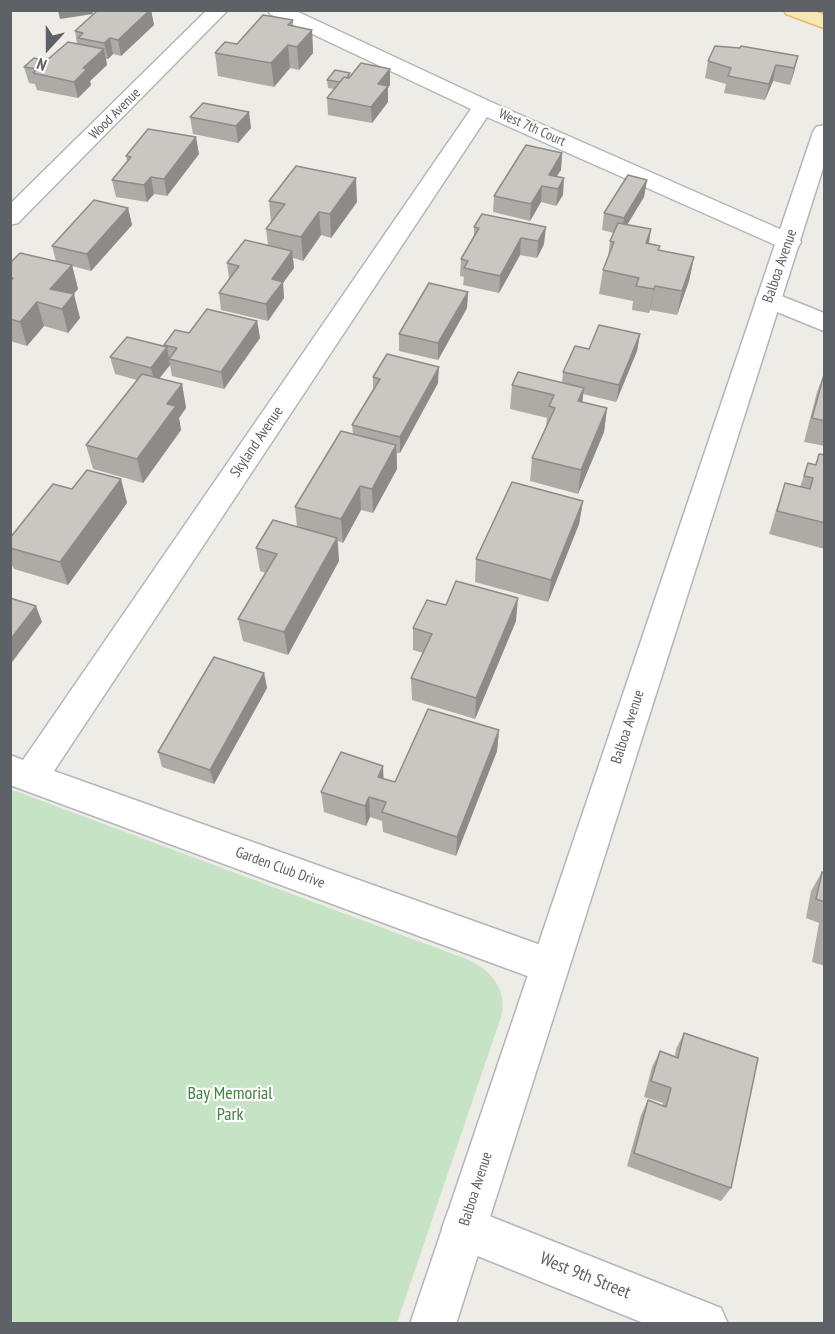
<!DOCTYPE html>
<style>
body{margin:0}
#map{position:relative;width:835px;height:1334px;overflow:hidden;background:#eeece6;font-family:"PT Sans Narrow",sans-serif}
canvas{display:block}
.frame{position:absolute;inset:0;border:12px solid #5e6165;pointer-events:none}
.north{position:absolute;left:18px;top:18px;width:60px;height:60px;-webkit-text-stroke:4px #fff;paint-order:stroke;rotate:201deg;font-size:16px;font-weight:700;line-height:24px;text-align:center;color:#5e6165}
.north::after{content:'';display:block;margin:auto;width:21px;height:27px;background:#5e6165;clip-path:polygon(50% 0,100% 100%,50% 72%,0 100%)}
</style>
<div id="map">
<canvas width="835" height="1334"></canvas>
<div class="frame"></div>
<div class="north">N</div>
</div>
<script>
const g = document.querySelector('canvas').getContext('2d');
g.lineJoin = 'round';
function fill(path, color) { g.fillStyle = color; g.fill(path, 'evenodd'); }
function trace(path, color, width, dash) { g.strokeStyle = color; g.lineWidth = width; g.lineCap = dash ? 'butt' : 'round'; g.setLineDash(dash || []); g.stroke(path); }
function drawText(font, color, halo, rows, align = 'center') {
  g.font = font + ' "PT Sans Narrow",sans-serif'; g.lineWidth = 4.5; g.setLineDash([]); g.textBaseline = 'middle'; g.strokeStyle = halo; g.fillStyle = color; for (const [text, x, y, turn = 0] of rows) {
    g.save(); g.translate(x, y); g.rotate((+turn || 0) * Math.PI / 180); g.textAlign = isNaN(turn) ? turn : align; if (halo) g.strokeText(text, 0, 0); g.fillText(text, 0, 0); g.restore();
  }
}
const green = new Path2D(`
 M10 789 469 960C492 971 508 991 501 1017L397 1323H11Z`);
const street = new Path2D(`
 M207 10H228L18 223 10 225V204Z
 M268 10H294L491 102 798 237 801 242 798 247 789 249 780 247 487 117 54 771 563 953 569 966 563 979 549 984 10 785V755L23 760 471 109 270 14Z
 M769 291 824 313V331L760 305 756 299 760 293Z
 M464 1206 721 1308 728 1324H646L448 1244 442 1228 448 1212Z`);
const secondary = new Path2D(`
 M824 125V165L456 1324H410L813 132 816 127Z`);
const primary = new Path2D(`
 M784 10H812L824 15V28L786 14Z`);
const wall = new Path2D(`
 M98 10H151L154 25 121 56 113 54 108 59H106L107 65 90 81 91 85 78 98 37 90 35 84 29 83 24 67 46 61 77 44 75 31Z
 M293 20V26L312 30 313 53 299 70 290 68 274 87 218 76 215 53Z
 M798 56 794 72 790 85 773 81 765 100 724 93 726 84 705 78 708 61Z
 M390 69V85L388 88V102L372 123 328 115 327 98 334 89 328 88 327 80Z
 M190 117 251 128 238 143 193 134Z
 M562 153 561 170 556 176 563 195 556 206 541 202 530 221 493 212 494 196Z
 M199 154 167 196 154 194 147 202 116 197 112 180 127 161 126 156Z
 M647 180 644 197 627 225 651 229 649 244 659 251 694 257 689 281 677 315 650 310 649 313 632 310 633 301 599 294 603 270 608 258 610 241 614 233 602 230 604 213Z
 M269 201 357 202 331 238 321 235 303 261 293 258 294 268 283 283 284 298 268 321 221 310 219 293 229 279 227 263 268 245 266 229 271 222Z
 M128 208 132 225 91 271 72 266 78 289 73 294 80 318 68 333 44 326 27 346 10 341V263L56 261 52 246Z
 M482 214 544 244 537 258 520 255 499 293 463 285 464 277 460 276 461 259 474 237V227Z
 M468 292 467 308 438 360 399 351V334Z
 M257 321 260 338 224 389 172 376 170 365 159 378 182 384 186 408 179 418 181 430 143 483 93 469 86 445 137 380 115 374 110 357 164 346V345L189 333Z
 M640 334 637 351 616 402 583 394 582 402 607 408 604 432 578 494 530 481 532 458 546 426 547 418 510 409 512 385 562 383 563 372 589 349Z
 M825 371V446L804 442 817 392Z
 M373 377 438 383 400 453H397V469L373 513 361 510 343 543 338 541 339 561 288 655 243 641 238 619 266 573 260 571 256 548 297 527 295 507 353 434 352 425 373 389Z
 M819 454 825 455V549L769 534 777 507 785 483 800 487 808 463 815 465Z
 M121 479 127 503 68 585 14 569 10 561V538Z
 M583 501 579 524 548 602 475 582 476 559Z
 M446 605 516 621 475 719 412 700 411 678 423 653 413 650V628Z
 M264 673 267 688 214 784 162 767 158 752Z
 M499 730 497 751 456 856 383 832 382 821 370 817 366 826 324 812 321 792 384 779 395 782Z
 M822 872 825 873V966L812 962 819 923 806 918 811 891Z
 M684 1033 731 1188 721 1201 627 1166 641 1115 648 1100 662 1106 663 1103 644 1097 652 1067 660 1051 675 1056 676 1049Z`);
const shadedWall = new Path2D(`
 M63 10H92L93 14 60 19 58 11Z
 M150 10H151L154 25 121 56 118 40Z
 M312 30 313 53 299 70 297 47Z
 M110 38 113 54 108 59 104 43Z
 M288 45 290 68 274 87 271 63Z
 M104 49 107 65 90 81 91 85 78 98 74 82 83 68Z
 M798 56 794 72 790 85 794 68Z
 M776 65 773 81 765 100 769 84Z
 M390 69V85L388 88V102L372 123 371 107 378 84Z
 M249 112 251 128 238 143 236 126Z
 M196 137 199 154 167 196 164 179Z
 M562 153 561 170 550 187 549 175Z
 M151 177 154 194 147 202 144 185Z
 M356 178 357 202 331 238 330 214Z
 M564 178 563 195 556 206 558 189Z
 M647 180 644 197 621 235 624 218Z
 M542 186 541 202 530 221 531 204Z
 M128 208 132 225 91 271 87 254Z
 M319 212 321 235 303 261 301 237Z
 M546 227 544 244 537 258 538 241Z
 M651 229 647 253 646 243Z
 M521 238 520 255 499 293 500 276Z
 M292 251 294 268 283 283 284 298 268 321 266 304 272 279Z
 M694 257 689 281 677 315 682 291Z
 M72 265 78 289 61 308 50 289Z
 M655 286 650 310 649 313 654 289Z
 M468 292 467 308 438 360V343Z
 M74 294 80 318 68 333 62 309Z
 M37 302 44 326 27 346 20 322Z
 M257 321 260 338 224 389 221 372Z
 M640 334 637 351 616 402 619 385Z
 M167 347 170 365 155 384 151 368Z
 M439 367 438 383 400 453V437Z
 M182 384 186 408 179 418 181 430 143 483 137 459 167 404Z
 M584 388 581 412 578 401Z
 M607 408 604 432 578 494 581 470Z
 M396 445 397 469 373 513 372 489Z
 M121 479 127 503 68 585 60 562Z
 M360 486 361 510 343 543 341 519Z
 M583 501 579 524 548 602 551 580Z
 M337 538 339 561 288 655 284 632Z
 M518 598 516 621 475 719 476 698Z
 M36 606 42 622 10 665V640Z
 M264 673 267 688 214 784 210 770Z
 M499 730 497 751 456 856 457 837Z
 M383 766 384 787 378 777Z
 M369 797 370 817 366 826 365 806Z`);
const building = new Path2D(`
 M98 10H150L118 40 110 38 104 43 78 38 83 33 75 31Z
 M263 15 293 20 288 25 312 30 297 47 288 45 271 63 215 53 225 42 237 44Z
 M68 42 104 49 83 68 87 69 74 82 33 73 37 69 24 67 34 58 46 61Z
 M715 46 740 48 741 46 798 56 794 68 776 65 769 84 728 76 731 68 708 61Z
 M361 63 390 69 378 84 388 86 371 107 327 98 344 77 349 78Z
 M335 70 350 73 347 78 344 77 340 82 327 80Z
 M203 103 249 112 236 126 190 117Z
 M148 129 196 137 164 179 151 177 144 185 112 180 131 157 126 156Z
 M526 145 562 153 549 175 564 178 558 189 542 186 531 204 494 196Z
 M296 166 356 178 330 214 319 212 301 237 266 229 285 204 269 201Z
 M628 175 647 180 624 218 604 213Z
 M94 200 128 208 87 254 52 246Z
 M482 214 546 227 538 241 521 238 500 276 464 268 468 261 461 259 479 228 474 227Z
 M618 223 651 229 646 243 660 246 658 250 694 257 682 291 655 286 654 289 636 286 639 278 603 270 614 242 610 241Z
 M245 240 292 251 272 279 283 282 266 304 219 293 239 266 227 263Z
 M20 253 72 265 50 289 74 294 62 309 37 302 20 322 10 319V282L13 278H10V263Z
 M429 283 468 292 438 343 399 334Z
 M207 309 257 321 221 372 169 359 177 348 164 345 175 330 189 333Z
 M599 325 640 334 619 385 563 372 575 346 589 349Z
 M127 337 167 347 151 368 110 357Z
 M387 354 439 367 400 437 352 425 380 379 373 377Z
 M825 371V421L812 418Z
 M518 372 584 388 578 401 607 408 581 470 532 458 555 408 549 406 554 395 512 385Z
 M142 374 182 384 167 404 176 406 137 459 86 445Z
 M341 431 396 445 372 489 360 486 341 519 295 507Z
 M819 454 825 455V523L777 511 785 483 810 489 813 478 804 476 808 463 816 465Z
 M87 470 121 479 60 562 10 548V538L53 484 72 489Z
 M512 482 583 501 551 580 476 559Z
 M273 520 337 538 284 632 238 619 277 554 256 548Z
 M456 581 518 598 476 698 411 678 432 634 413 628 427 600 446 605Z
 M10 598 36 606 10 640Z
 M214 657 264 673 210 770 158 752Z
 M428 709 499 730 457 837 382 812 386 802 369 797 365 806 321 792 341 752 383 766 378 777 395 782Z
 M822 872 825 873V902L816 899Z
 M684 1033 758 1058 731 1188 634 1153 648 1100 666 1107 671 1088 651 1081 660 1051 678 1058Z`);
const farStreetnames = [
 ["Wood Avenue",115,114,-45],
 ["West 7th Court",532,128,24]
];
const streetNames = [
 ["Balboa Avenue",780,266,-71],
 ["Skyland Avenue",257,442,-56],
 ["Balboa Avenue",628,727,-72],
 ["Garden Club Drive",280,868,20],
 ["Balboa Avenue",476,1189,-72]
];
const nearParknames = [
 ["Bay Memorial",230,1094],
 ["Park",230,1115]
];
const nearStreetnames = [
 ["West 9th Street",585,1276,22]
];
fill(green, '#c7e3c5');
trace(street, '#b3b6b9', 3);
trace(secondary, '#b2b5b9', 3);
trace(primary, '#e3bb6a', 3);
fill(street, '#fff');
fill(secondary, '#fff');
fill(primary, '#f7e8b2');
fill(wall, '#aeaba7');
fill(shadedWall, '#8d8b88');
fill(building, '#cac7c2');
trace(building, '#8d8b88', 1.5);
drawText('14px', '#5e6165', '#fff', farStreetnames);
drawText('15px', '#5e6165', '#fff', streetNames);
drawText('18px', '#3f833f', '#fff', nearParknames);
drawText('18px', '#5e6165', '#fff', nearStreetnames);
</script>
